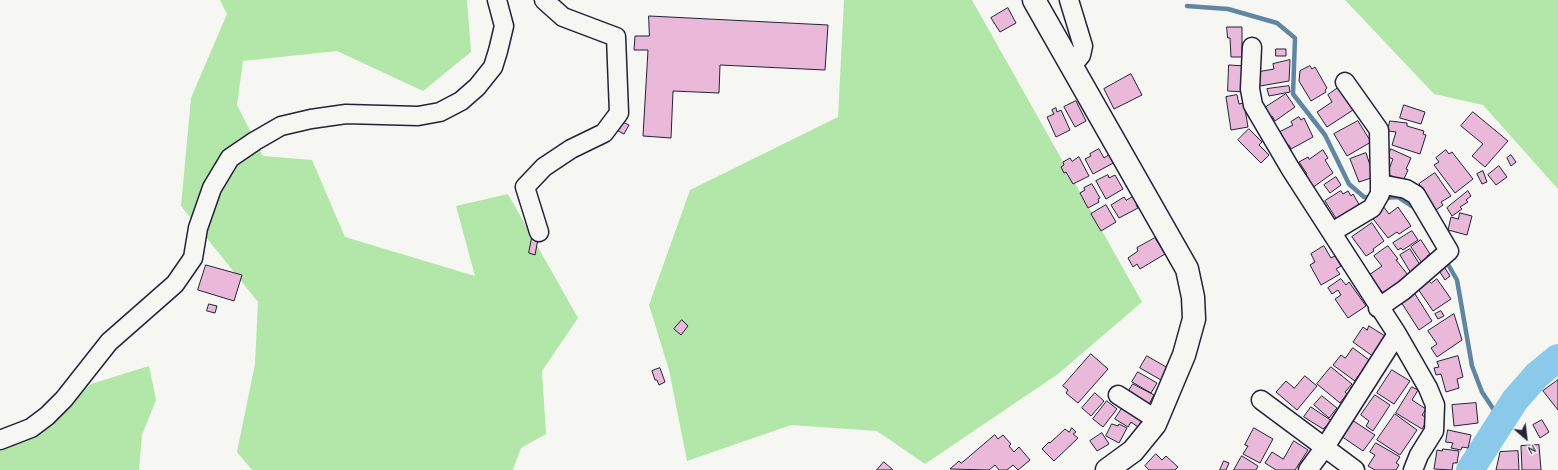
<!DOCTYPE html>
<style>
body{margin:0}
#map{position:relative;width:1558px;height:470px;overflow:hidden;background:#f6f6f2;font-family:"Comic Neue",sans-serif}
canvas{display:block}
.north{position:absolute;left:1506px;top:418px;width:40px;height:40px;-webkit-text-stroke:3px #f6f6f2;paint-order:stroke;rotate:152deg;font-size:11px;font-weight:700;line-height:16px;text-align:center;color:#22223b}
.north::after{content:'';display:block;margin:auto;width:14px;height:18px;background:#22223b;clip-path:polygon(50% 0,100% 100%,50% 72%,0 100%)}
</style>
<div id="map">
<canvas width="1558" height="470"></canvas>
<div class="north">N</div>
</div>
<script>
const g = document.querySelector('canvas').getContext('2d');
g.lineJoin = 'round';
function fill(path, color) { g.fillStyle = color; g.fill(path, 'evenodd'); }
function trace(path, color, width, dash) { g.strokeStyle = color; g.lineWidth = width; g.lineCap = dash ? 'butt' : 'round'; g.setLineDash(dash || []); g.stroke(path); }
const green = new Path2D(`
 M220 0H467L471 52 423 91 337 51 243 61 237 105 263 156 312 160 345 237 475 276 456 206 508 194 578 318 542 371 546 434 521 448 513 470H252L237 452 255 364 258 302 181 206 191 98 227 14Z
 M844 0H972L1142 302 1058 374 925 464 877 431 791 425 687 461 669 370 649 305 690 190 838 117Z
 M1345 0H1558V189L1483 105 1434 94Z
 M149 366 156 400 142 435 139 470H0V451L39 432 91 384Z`);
const stream = new Path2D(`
 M1187 6 1228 9 1277 23 1295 38 1293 94 1325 135 1349 184 1364 197 1372 198
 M1382 198 1398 197 1415 208
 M1445 259 1457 280 1472 366 1482 392 1494 410 1505 417`);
const river = new Path2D(`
 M1470 470 1515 400 1537 375 1558 358`);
const building = new Path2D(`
 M1008 8 1016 23 1000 32 991 18Z
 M649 16 828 25 825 70 720 65 719 93 673 91 671 138 643 136 648 50H634L635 36H649Z
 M1227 27H1242V57H1231L1230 38H1228Z
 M1276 49H1286V56H1276Z
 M1290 60 1289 81 1260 86 1257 72 1274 69 1273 64Z
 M1229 65 1246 66 1245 92 1228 91Z
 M1310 66 1312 69 1315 67 1327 88 1325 90 1326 92 1311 101 1299 81 1300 71Z
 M1131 74 1142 95 1114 109 1104 89Z
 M1289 86 1290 92 1269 96 1267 89Z
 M1338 88 1353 110 1327 127 1317 112 1332 102 1328 95Z
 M1286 94 1295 107 1275 121 1272 116 1269 118 1263 109Z
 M1237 95 1239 104 1244 103 1248 127 1231 130 1226 97Z
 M1076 101 1086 121 1075 127 1064 107Z
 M1404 105 1425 112 1421 124 1400 118Z
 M1056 108 1057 112 1061 110 1070 130 1056 137 1047 117 1054 114 1052 110Z
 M1473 112 1508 141 1485 167 1472 156 1483 144 1461 126Z
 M1299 117 1301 120 1304 118 1313 137 1291 149 1289 145 1285 147 1277 133 1293 125 1291 122Z
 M1358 121 1371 142 1347 156 1334 134Z
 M1390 121 1407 123V126L1424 131 1423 134 1426 135 1420 154 1392 145 1396 132 1388 131Z
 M623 122 629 125 624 134 618 131Z
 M1249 129 1262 142 1259 145 1269 155 1261 163 1238 140Z
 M1099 149 1104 158 1110 154 1115 162 1093 174 1085 159 1091 156 1090 154Z
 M1391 149 1411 158 1406 169 1408 170 1403 181 1387 174 1393 159 1388 157Z
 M1323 150 1328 158 1325 160 1333 173 1312 188 1304 176 1307 174 1299 162 1308 157 1309 159Z
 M1446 150 1449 154 1452 152 1473 179 1455 193 1434 165 1439 162 1436 158Z
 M1366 153 1374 177 1359 182 1350 159Z
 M1511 155 1516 162 1511 166 1507 158Z
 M1079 157 1089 176 1073 184 1066 172 1064 173 1061 167 1064 165 1063 162 1070 158 1072 161Z
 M1499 166 1507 177 1496 185 1488 175Z
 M1483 171 1487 182 1482 184 1477 174Z
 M1435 173 1451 196 1441 202 1443 205 1433 212 1420 192 1424 190 1419 184Z
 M1108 175 1109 178 1115 175 1123 189 1106 199 1096 181Z
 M1336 177 1341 185 1330 193 1324 185Z
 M1092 184 1100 198 1098 199 1099 202 1088 208 1080 193 1085 190 1084 188Z
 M1341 191 1343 194 1348 191 1351 196 1353 194 1360 206 1337 220 1325 201Z
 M1468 191 1471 196 1466 200 1468 202 1460 207 1462 209 1452 216 1447 208Z
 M1134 196 1138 204 1136 205 1138 208 1119 218 1111 205 1124 197 1126 200Z
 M1106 205 1116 222 1101 231 1091 214Z
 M1383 206 1389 214 1398 207 1411 226 1399 234 1397 232 1388 238 1370 215Z
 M1460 213 1472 216 1467 235 1448 230 1451 217 1458 219Z
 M1372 223 1384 241 1373 249 1374 251 1366 256 1352 237Z
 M1412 231 1418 240 1403 250 1401 248 1398 250 1393 243Z
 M532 238 538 239 535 255 529 253Z
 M1155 238 1165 254 1140 269 1137 264 1133 267 1128 258 1138 251 1137 248Z
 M1421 240 1430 254 1427 256 1431 262 1424 266 1411 247Z
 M1324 246 1331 258 1335 256 1341 266 1336 269 1340 274 1321 285 1310 265 1315 262 1311 254Z
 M1388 246 1398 259 1396 260 1408 275 1384 294 1369 275 1382 266 1374 256Z
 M1410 249 1422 268 1412 275 1400 255Z
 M206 265 242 275 234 301 198 290Z
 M1443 265 1450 276 1445 280 1438 269Z
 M1341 279 1346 285 1349 282 1366 306 1348 318 1335 299 1341 295 1338 290 1332 294 1328 288Z
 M1437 279 1451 299 1433 311 1418 289 1429 281 1431 283Z
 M1415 294 1432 321 1419 330 1401 302Z
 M209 304 217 306 215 313 207 311Z
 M1441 311 1444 316 1438 319 1435 314Z
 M1454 314 1462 340 1437 357 1431 348 1437 344 1428 331Z
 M682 320 688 326 681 335 674 329Z
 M1369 326 1385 336 1378 346 1381 347 1374 357 1353 342 1363 327 1367 330Z
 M1353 348 1372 362 1361 378 1358 376 1355 381 1333 365 1341 355 1345 358Z
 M1091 354 1108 369 1078 403 1066 393 1068 390 1063 386Z
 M1147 356 1168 368 1161 380 1140 368Z
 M1458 356 1463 377 1457 379 1459 388 1446 392 1441 374 1436 375 1434 368 1439 367 1437 362Z
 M1331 367 1352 384 1345 392 1347 394 1340 403 1317 384Z
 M660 368 665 382 659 385 657 380H655L652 371Z
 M1392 370 1410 381 1394 404 1377 393Z
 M1138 372 1157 383 1151 393 1132 382Z
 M1305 376 1317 386 1297 410 1276 392 1286 381 1294 388Z
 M1558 380V410L1543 391Z
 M1133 384 1154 395 1148 406 1127 394Z
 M1412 387 1418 390 1412 400 1426 409 1422 415 1428 419 1422 429 1396 413Z
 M1095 393 1104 401 1091 416 1082 408Z
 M1375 395 1390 405 1373 431 1366 426 1369 421 1361 415Z
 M1322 396 1337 408 1329 418 1314 405Z
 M1107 401 1117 409 1103 427 1093 419Z
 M1476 403 1478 423 1454 426 1452 405Z
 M1123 407 1143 419 1138 427 1131 422 1128 427 1115 419Z
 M1311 407 1332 421 1323 429 1304 417Z
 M1395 414 1417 430 1400 455 1377 440Z
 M1352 420 1375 435 1363 451 1341 436Z
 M1542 420 1549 432 1540 438 1533 425Z
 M1112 424 1118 426 1119 424 1127 428 1119 443 1106 436Z
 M1072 428 1076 432 1073 434 1078 438 1054 461 1042 449 1049 442 1050 443 1065 429 1069 432Z
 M1254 428 1273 439 1260 463 1243 454 1248 446 1245 445Z
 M1448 430 1471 435 1468 448 1462 447 1461 450 1451 448 1453 443 1446 442Z
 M1102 433 1109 444 1097 451 1090 441Z
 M995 435 998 439 1003 435 1011 444 1009 446 1014 452 1019 447 1030 460 1018 470 1013 465 1007 470H999L995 465 989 470 950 469 959 461 961 463Z
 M1294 441 1308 450 1295 470H1276L1265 463 1272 452 1283 459Z
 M1376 443 1400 457 1396 463 1399 465 1396 470H1375L1368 466 1375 455 1370 452Z
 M1539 445 1541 470H1522L1521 446Z
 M1443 449 1459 451 1457 463H1453L1452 470 1434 469 1437 450 1442 451Z
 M1518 451 1519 470H1496L1500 452Z
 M1156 454 1162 460 1166 456 1178 467 1175 470H1149L1145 466Z
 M1242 456 1258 466 1256 470H1234Z
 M1224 461 1229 463 1226 470H1220Z
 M884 462 893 470H877Z`);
const minor = new Path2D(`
 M1069 0 1083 46 1081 55 1072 66
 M1252 47 1250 89 1253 105 1290 168 1397 334 1428 388 1435 405 1434 431 1419 455 1413 470
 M1345 82 1379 130 1380 184
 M539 232 525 187 544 167 571 149 604 133 619 113 616 37 563 17 544 0
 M1332 232 1372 208 1380 194V184L1406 189 1416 195 1449 251 1404 290 1378 308
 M1118 395 1157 420
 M1261 400 1355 470
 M0 440 31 428 47 416 64 399 109 342 175 284 193 258 198 228 212 188 230 158 255 141 281 126 311 119 346 114 418 116 440 112 461 101 477 87 493 67 498 51 504 26 497 0
 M1308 470 1325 447 1397 334`);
const tertiary = new Path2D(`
 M1034 0 1187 269 1193 297 1194 319 1184 355 1155 424 1133 451 1107 470`);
fill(green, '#b3e7a9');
trace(stream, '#6086a4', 4.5);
trace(river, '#8ac9ea', 28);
fill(building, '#eab9da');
trace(building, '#22223b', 1);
trace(minor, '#22223b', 21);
trace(tertiary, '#22223b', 25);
trace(minor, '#f6f6f2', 18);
trace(tertiary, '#f6f6f2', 22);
</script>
